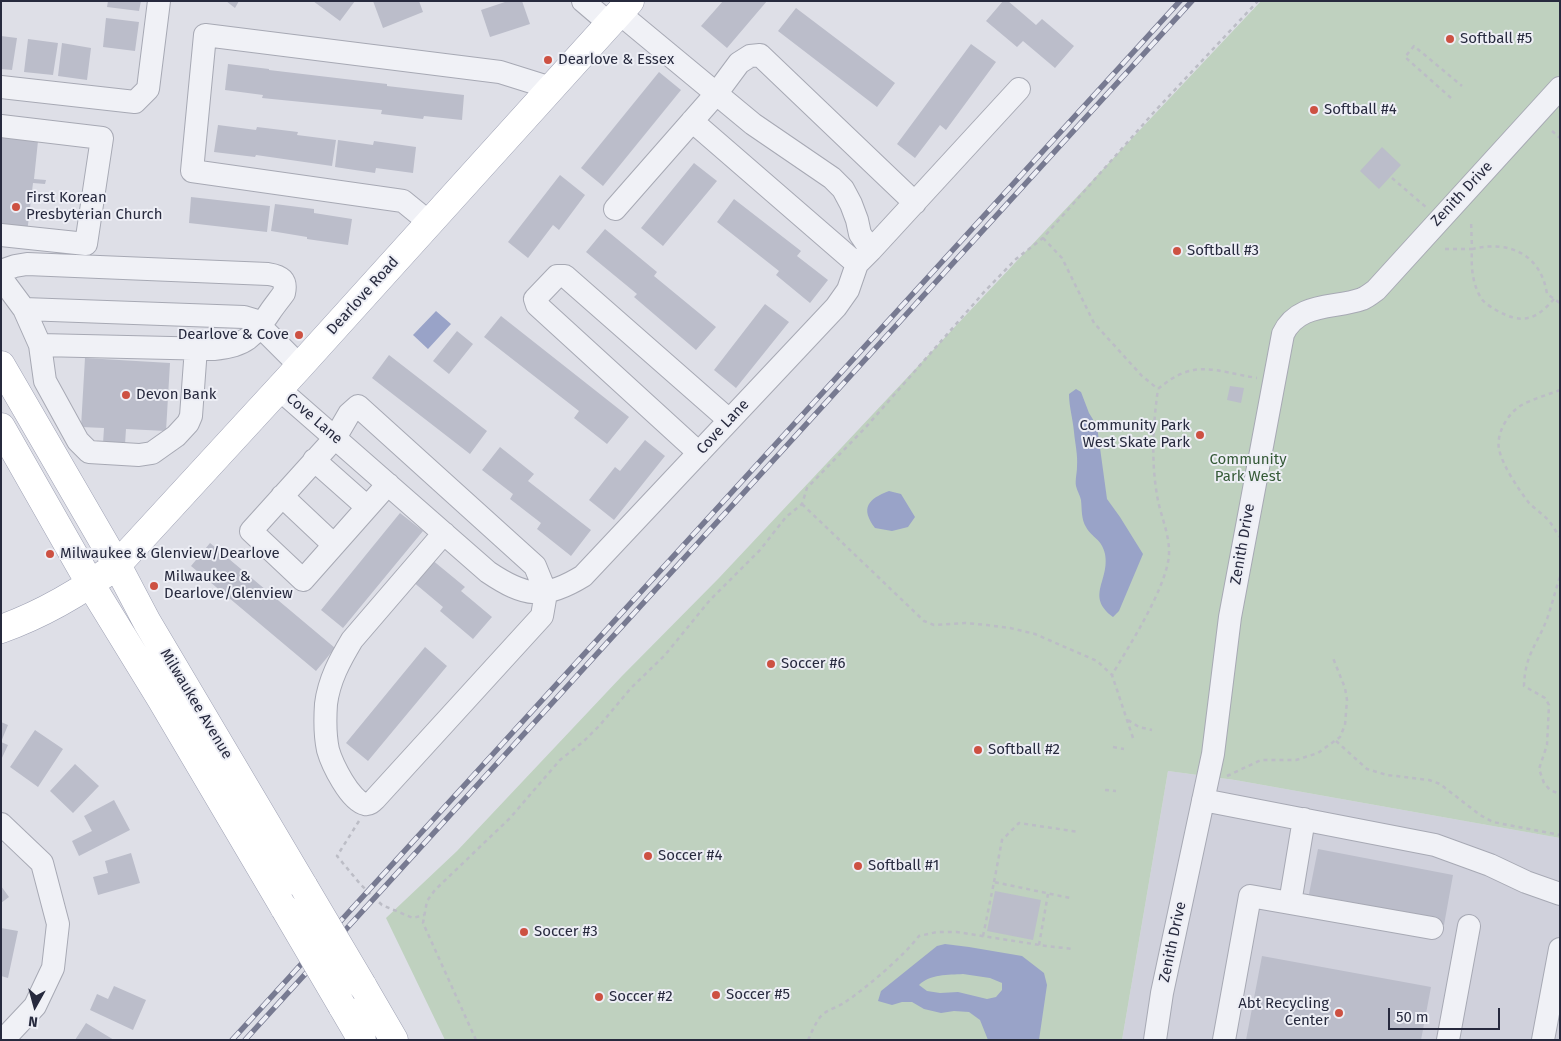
<!DOCTYPE html>
<style>
body{margin:0}
#map{position:relative;width:1561px;height:1041px;overflow:hidden;background:#dedfe7;font-family:"Fira Sans",sans-serif}
canvas{display:block}
.frame{position:absolute;inset:0;border:2px solid #272a3e;pointer-events:none}
.north{position:absolute;left:10px;top:981px;width:50px;height:50px;-webkit-text-stroke:4px #edeef5;paint-order:stroke;rotate:187deg;font-size:14px;font-weight:700;line-height:20px;text-align:center;color:#272a3e}
.north::after{content:'';display:block;margin:auto;width:18px;height:22px;background:#272a3e;clip-path:polygon(50% 0,100% 100%,50% 72%,0 100%)}
.scale{position:absolute;left:1388px;top:1008px;width:112px;height:22px;box-sizing:border-box;border:2px solid #272a3e;border-top:0;padding-left:6px;font-size:15px;line-height:18px;white-space:nowrap;color:#272a3e;-webkit-text-stroke:4px #edeef5;paint-order:stroke}
</style>
<div id="map">
<canvas width="1561" height="1041"></canvas>
<div class="frame"></div>
<div class="north">N</div>
<div class="scale">50 m</div>
</div>
<script>
const g = document.querySelector('canvas').getContext('2d');
g.lineJoin = 'round';
function fill(path, color) { g.fillStyle = color; g.fill(path, 'evenodd'); }
function trace(path, color, width, dash) { g.strokeStyle = color; g.lineWidth = width; g.lineCap = dash ? 'butt' : 'round'; g.setLineDash(dash || []); g.stroke(path); }
function drawText(font, color, halo, rows, align = 'center') {
  g.font = font + ' "Fira Sans",sans-serif'; g.lineWidth = 4; g.setLineDash([]); g.textBaseline = 'middle'; g.strokeStyle = halo; g.fillStyle = color; for (const [text, x, y, turn = 0] of rows) {
    g.save(); g.translate(x, y); g.rotate((+turn || 0) * Math.PI / 180); g.textAlign = isNaN(turn) ? turn : align; if (halo) g.strokeText(text, 0, 0); g.fillText(text, 0, 0); g.restore();
  }
}
const built = new Path2D(`
 M1168 771 1235 780 1560 838V1040H1122Z`);
const green = new Path2D(`
 M1261 1H1560V838L1235 780 1168 771 1122 1040H445L386 918 457 851 622 676 718 579Z`);
const water = new Path2D(`
 M436 311 451 324 428 349 413 335Z
 M1076 389 1081 392 1089 413 1097 426 1107 499 1120 517 1143 554 1119 611 1113 617C1085 596 1110 581 1105 554 1102 539 1092 538 1086 527 1081 519 1082 509 1081 500 1080 495 1077 491 1076 486 1075 480 1077 473 1077 467 1078 455 1075 443 1074 432 1073 419 1069 407 1069 394Z
 M889 491 901 494 915 517 908 527 892 531 875 528C860 508 868 499 889 491Z
 M945 944 969 947 1022 956 1044 973 1047 985 1039 1040H988L980 1020 969 1012 954 1011 941 1013 924 1009 912 1002H902L892 1005 878 1001 881 991 937 946ZM963 974 990 978 1002 983V990L996 997 987 999 958 992 940 993 927 991 919 985C930 974 948 975 963 974Z`);
const building = new Path2D(`
 M108 1H141L139 11 107 7Z
 M226 1H239L235 8Z
 M313 1H355L340 21Z
 M373 1H419L423 12 383 28Z
 M508 1H522L530 24 490 37 481 10Z
 M723 1H767L727 48 701 26Z
 M1003 1H1008L1036 25 1042 19 1074 46 1055 68 1023 41 1017 47 986 21Z
 M796 8 895 83 877 107 778 31Z
 M106 18 139 22 135 51 103 47Z
 M1 36 17 38 12 70 1 69Z
 M28 39 58 43 53 75 24 72Z
 M62 43 91 48 87 80 58 76Z
 M971 44 996 62 946 130 940 125 915 158 897 144Z
 M228 64 269 69V70L387 84V86L464 95 462 120 424 116 423 119 381 114 382 110 262 98 263 95 225 90Z
 M659 72 681 90 603 186 581 168Z
 M218 125 256 130 257 127 298 132 297 135 336 140 332 166 256 155 255 157 214 152Z
 M1 136 38 141 34 179 46 180 45 184 33 183 27 233 1 230Z
 M338 140 373 145 374 141 416 147 413 173 376 168 375 173 335 167Z
 M1382 147 1401 165 1379 189 1360 171Z
 M694 163 717 181 663 246 641 228Z
 M560 175 585 195 559 230 553 225 528 258 508 242Z
 M191 197 270 206 267 232 189 223Z
 M734 199 801 251 797 256 828 280 810 303 776 275 779 271 717 222Z
 M275 204 314 209V213L352 219 348 245 307 239V237L271 231Z
 M605 229 657 272 654 276 716 327 696 350 634 297 637 294 586 252Z
 M765 304 789 322 736 388 714 370Z
 M501 316 629 417 607 444 574 418 579 411 484 337Z
 M457 331 473 344 449 374 433 361Z
 M389 355 487 431 470 454 372 378Z
 M85 358 170 363 166 431 126 429 124 460 102 459 104 428 81 427Z
 M1230 386 1244 388 1241 403 1227 400Z
 M645 440 665 456 614 520 589 500 615 467 620 471Z
 M500 447 534 474 528 481 591 530 571 556 537 529 541 523 510 499 513 494 482 470Z
 M400 513 423 531 343 628 321 610Z
 M210 543 335 648 316 671 191 566Z
 M431 559 465 587 461 591 492 617 473 639 440 611 443 607 412 581Z
 M425 647 447 666 368 761 346 743Z
 M1 722 8 725 1 742Z
 M35 730 63 749 38 787 10 767Z
 M1 742 8 745 1 760Z
 M75 764 99 786 73 813 50 791Z
 M114 800 130 830 79 856 72 841 92 831 84 816Z
 M1318 849 1453 875 1444 925 1308 899Z
 M131 853 140 883 98 895 93 877 108 873 105 861Z
 M1 886 9 897 1 903Z
 M995 891 1041 900 1033 940 987 931Z
 M1 928 18 931 8 978 1 976Z
 M1262 956 1431 987 1421 1040H1246Z
 M114 986 146 1000 133 1030 90 1010 97 994 108 999Z
 M86 1023 114 1040H75Z`);
const path = new Path2D(`
 M1451 98 1405 57 1414 46 1462 86
 M1552 131 1560 138
 M1392 178 1427 208
 M1043 238 1062 258 1094 323 1142 376 1158 389
 M1445 249H1472L1471 220
 M1554 299C1536 320 1522 325 1496 310 1491 307 1484 303 1481 298 1472 283 1471 266 1472 249 1509 240 1541 254 1547 294L1560 303
 M1560 390C1547 395 1532 399 1520 406 1508 414 1496 433 1499 449 1502 465 1519 490 1529 503 1535 509 1543 514 1549 521 1553 526 1556 532 1560 537
 M802 504 924 621 934 625 965 623 987 625 1010 628 1035 634 1097 661 1112 675
 M1560 577C1555 591 1552 605 1547 619 1537 645 1525 654 1524 686L1545 698 1549 705 1547 745 1539 769 1544 783 1550 790 1560 794
 M1128 720 1139 727 1152 730
 M1133 738 1112 675C1130 644 1166 589 1169 555 1170 534 1160 515 1157 495 1151 460 1153 424 1158 389 1194 358 1214 371 1257 378
 M1336 741 1367 769 1387 775 1429 780 1440 784 1480 815 1493 822 1560 835
 M1113 747 1124 749
 M1227 776 1261 760H1296L1318 753 1340 737 1345 725 1347 700 1345 688 1333 658
 M1105 790 1116 791
 M359 821 337 856 361 885 382 905 413 918 424 915
 M994 882 1002 840 1019 823 1079 832
 M983 936 994 882 1070 898
 M1039 945 1048 894
 M476 1040 423 923 427 901 435 890 510 818 560 760 584 741 600 725 631 688 665 655 710 600 760 550 786 517 802 504 807 488 866 427 985 291 1016 259 1043 238 1155 111 1258 1
 M808 1040C812 1032 815 1023 821 1016 827 1010 837 1007 844 1003 867 987 902 958 919 936L937 932H957L1046 946 1073 949`);
const minor = new Path2D(`
 M583 1 610 24
 M1 87 135 102 148 89 159 1
 M692 121 857 264
 M1 126 102 138 86 244 1 235
 M615 209 716 94 739 63 750 56 760 55 915 203
 M430 223 403 201 192 171 205 35 500 72 551 88
 M871 250 1019 89
 M1 271 15 266 27 264 268 274C281 276 287 280 284 293 279 300 274 306 270 312 253 337 246 346 214 349L40 345
 M1 278 24 309
 M196 348 191 416 188 423 176 436 152 453 139 455 89 452 78 441 45 381 40 345 24 309 244 317 254 320 300 366
 M279 389 488 572C525 597 544 600 583 576L836 307 848 290 857 264 871 250 860 234 857 220 851 204 843 189 832 178 753 124 619 13
 M699 453 537 305 535 299 557 276H565L729 420
 M314 460 367 507
 M388 484 303 580 251 531 335 438 349 414 358 406 535 566 546 593 542 616 375 799C372 802 369 805 365 804 350 801 332 764 328 750 325 736 325 719 326 704 329 680 340 660 352 640L444 533
 M282 496 334 545
 M1203 800 1435 845 1490 865 1526 882 1560 894
 M1 824 42 863 58 924 53 968 35 1006 3 1040
 M1290 903 1432 928
 M1155 1040 1162 993 1213 754 1230 617 1283 334C1298 302 1334 309 1362 299 1367 297 1372 293 1376 290L1560 88
 M1224 1040 1250 896 1290 903 1304 819
 M1448 1040 1469 926
 M1543 1040 1560 949`);
const major = new Path2D(`
 M1 365 117 565 147 622 304 887
 M1 427 91 585 161 699 285 909
 M1 629C43 614 82 591 117 565L300 366 630 1
 M362 985 394 1040
 M342 1006 362 1040`);
const rail = new Path2D(`
 M232 1040 1180 1
 M245 1040 1192 1`);
const majorBridge = new Path2D(`
 M304 887 362 985
 M285 909 342 1006`);
const markers = [
 [1450,39,5,"#cd5142"],
 [548,60,5,"#cd5142"],
 [1314,110,5,"#cd5142"],
 [16,207,5,"#cd5142"],
 [1177,251,5,"#cd5142"],
 [299,335,5,"#cd5142"],
 [126,395,5,"#cd5142"],
 [1200,435,5,"#cd5142"],
 [50,554,5,"#cd5142"],
 [154,586,5,"#cd5142"],
 [771,664,5,"#cd5142"],
 [978,750,5,"#cd5142"],
 [648,856,5,"#cd5142"],
 [858,866,5,"#cd5142"],
 [524,932,5,"#cd5142"],
 [716,995,5,"#cd5142"],
 [599,997,5,"#cd5142"],
 [1339,1013,5,"#cd5142"]
];
const poiNames = [
 ["Softball #5",1460,39],
 ["Dearlove & Essex",558,60],
 ["Softball #4",1324,110],
 ["First Korean",26,198],
 ["Presbyterian Church",26,215],
 ["Softball #3",1187,251],
 ["Dearlove & Cove",289,335,"right"],
 ["Devon Bank",136,395],
 ["Community Park",1190,426,"right"],
 ["West Skate Park",1190,443,"right"],
 ["Milwaukee & Glenview/Dearlove",60,554],
 ["Milwaukee &",164,577],
 ["Dearlove/Glenview",164,594],
 ["Soccer #6",781,664],
 ["Softball #2",988,750],
 ["Soccer #4",658,856],
 ["Softball #1",868,866],
 ["Soccer #3",534,932],
 ["Soccer #5",726,995],
 ["Soccer #2",609,997],
 ["Abt Recycling",1329,1004,"right"],
 ["Center",1329,1021,"right"]
];
const streetNames = [
 ["Zenith Drive",1462,194,-47],
 ["Dearlove Road",363,296,-48],
 ["Cove Lane",314,419,41],
 ["Cove Lane",723,427,-47],
 ["Zenith Drive",1243,544,-80],
 ["Milwaukee Avenue",196,704,59],
 ["Zenith Drive",1173,942,-78]
];
const parkNames = [
 ["Community",1248,460],
 ["Park West",1248,477]
];
fill(built, '#d0d1dc');
fill(green, '#bfd1bf');
fill(water, '#99a3c8');
fill(building, '#bbbdca');
trace(minor, '#a7a9b4', 24);
trace(major, '#9da0b3', 29);
trace(path, '#bcbdc6', 2.5, [4, 4]);
trace(minor, '#f0f1f6', 22);
trace(major, '#fff', 28);
trace(rail, '#777a91', 5.5);
trace(rail, '#edeef5', 4, [11]);
trace(majorBridge, '#9da0b3', 29, []);
trace(majorBridge, '#fff', 28);
for (const [x, y, r, color] of markers) { const dot = new Path2D(); dot.arc(x, y, r, 0, 2 * Math.PI); g.fillStyle = color; g.fill(dot); trace(dot, '#edeef5', 2); }
drawText('15px', '#272a3e', '#edeef5', poiNames, 'left');
drawText('15px', '#272a3e', '#edeef5', streetNames);
drawText('15px', '#355a37', '#edeef5', parkNames);
</script>
